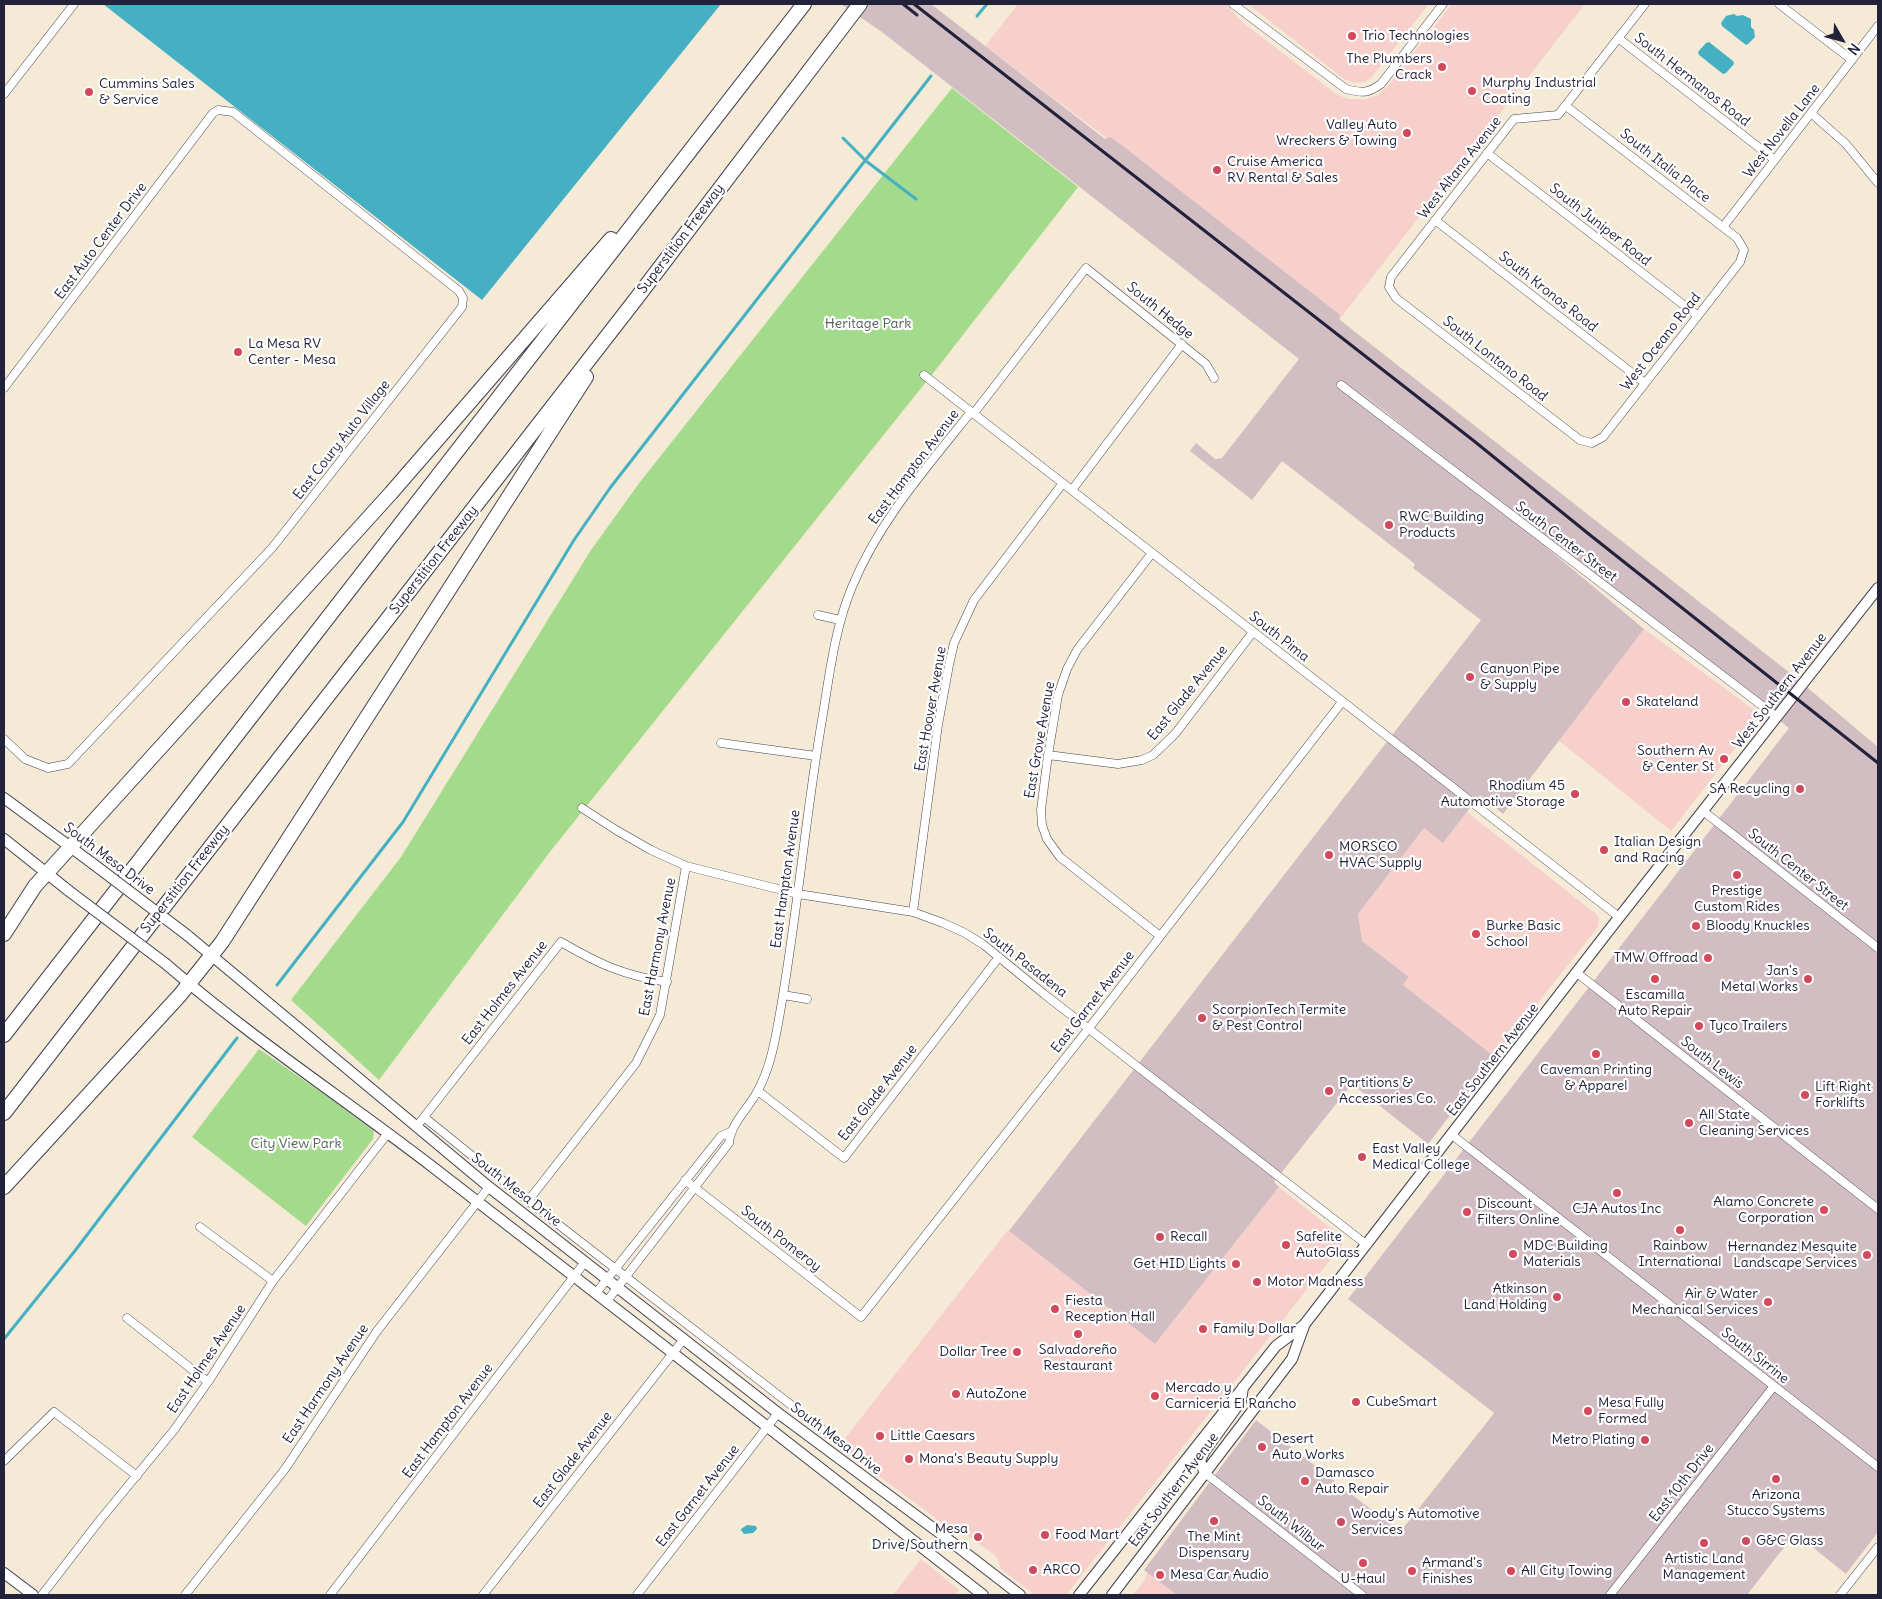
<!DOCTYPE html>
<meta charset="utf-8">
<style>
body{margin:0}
#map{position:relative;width:1882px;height:1599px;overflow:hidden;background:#f5ead5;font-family:Delius,sans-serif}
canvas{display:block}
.frame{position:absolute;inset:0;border:5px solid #22223b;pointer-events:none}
.north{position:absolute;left:1817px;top:15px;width:50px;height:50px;-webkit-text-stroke:4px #fff;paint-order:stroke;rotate:128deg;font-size:14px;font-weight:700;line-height:20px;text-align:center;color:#22223b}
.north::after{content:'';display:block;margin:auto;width:18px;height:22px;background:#22223b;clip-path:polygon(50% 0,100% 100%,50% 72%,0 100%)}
</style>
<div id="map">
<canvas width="1882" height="1599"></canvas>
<div class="frame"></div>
<div class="north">N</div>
</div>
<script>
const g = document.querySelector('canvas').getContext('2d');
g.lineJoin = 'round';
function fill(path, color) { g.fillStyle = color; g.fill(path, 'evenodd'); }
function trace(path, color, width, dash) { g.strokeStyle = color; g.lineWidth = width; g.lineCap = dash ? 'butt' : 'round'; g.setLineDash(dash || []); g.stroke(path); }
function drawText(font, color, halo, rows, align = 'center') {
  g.font = font + ' Delius,sans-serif'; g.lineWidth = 4.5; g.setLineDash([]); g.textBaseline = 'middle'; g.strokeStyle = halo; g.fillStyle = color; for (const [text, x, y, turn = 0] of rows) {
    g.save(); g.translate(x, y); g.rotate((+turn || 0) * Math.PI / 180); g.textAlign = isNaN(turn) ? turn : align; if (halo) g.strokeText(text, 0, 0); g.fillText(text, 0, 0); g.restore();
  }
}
const built = new Path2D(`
 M1018 4H1226L1241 21 1336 94 1348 99H1367L1378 95 1387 87 1452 4H1585L1339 320V314L985 46Z
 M1248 4H1429L1371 78 1365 82 1354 83 1344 79Z
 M1644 629 1761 715 1671 831 1558 740Z
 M1467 812 1596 914 1599 918 1598 927 1495 1057 1403 985 1409 977 1362 941 1358 914 1424 828 1443 843Z
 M1279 1187 1341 1236 1343 1240 1342 1245 1066 1595H1035L1001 1569 997 1557 960 1530 942 1523 839 1446 1008 1230 1155 1344Z
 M921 1559 959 1590 955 1595H893Z
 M1148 1572 1178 1595H1133L1144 1581Z`);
const industrial = new Path2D(`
 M841 4H931L1105 139 1111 137 1339 314 1340 320 1790 673 1878 747V1532L1846 1574 1795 1533 1747 1595H1177L1144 1570 1256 1420 1400 1532 1488 1421 1494 1413 1348 1299 1789 728 1545 540 1357 389 1644 629 1503 814 1480 795 1443 843 1424 828 1358 914 1362 941 1409 977 1403 985 1495 1057 1428 1144 1352 1084 1274 1182 1279 1187 1155 1344 1009 1231 1481 620 1413 568 1415 564 1282 461 1252 500 1190 451 1196 443 1215 459 1222 458 1299 359 882 32Z`);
const green = new Path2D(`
 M952 88 1078 187 938 367 549 853 379 1080 291 1000 401 857 591 550 640 482Z
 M259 1049 331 1099 374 1131 373 1139 306 1226 192 1137Z`);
const water = new Path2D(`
 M103 4H721L482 300Z
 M1734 14 1737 16 1743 15 1751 19V27L1754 30 1755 37 1748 44 1746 45 1722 26 1721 23 1726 16Z
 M1709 42 1733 61 1734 64 1726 73 1723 74 1699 55 1698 52 1706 43Z
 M747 1525 756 1526 757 1529 753 1533 744 1534 741 1530V1529Z`);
const stream = new Path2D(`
 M977 16 987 4
 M843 138 866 161 916 199
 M277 985 403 822 574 540 610 488 931 76
 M4 1339 74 1252 237 1038`);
const street = new Path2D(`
 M1233 4 1346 89C1362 93 1367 94 1381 84L1443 4
 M1779 4 1852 60
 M1618 38 1775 160
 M4 94 74 4
 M1566 106 1737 238 1744 250 1740 262 1603 437 1592 443 1580 440 1396 298 1389 287 1391 277 1514 119 1558 115 1645 4
 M1811 113 1846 144 1878 183
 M1487 153 1698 316
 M1435 220 1645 383
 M1723 227 1878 26
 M924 375 1619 917
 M1341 385 1777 717
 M4 388 213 113 218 110 233 112 459 291 463 298 462 307 272 548 68 764 48 768 25 759 4 739
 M974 413 1086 268 1206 364 1214 378
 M1072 490 1182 344
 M1152 553 1077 650 1067 669 1058 695 1048 755 1041 810 1042 825 1047 839 1060 857 1160 936
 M818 615 840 620
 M721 743 816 756
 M1048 755 1118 764 1142 760 1153 755 1175 734 1253 632
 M582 808 616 830 651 850 686 866 798 894 913 912 943 923 965 933 984 945 1044 994 1367 1245
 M1703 811 1878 948
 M913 912 938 725 949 665 954 643 974 600 1063 483
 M1577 973 1878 1209
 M783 995 807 999
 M758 1091 844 1158 999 957
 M424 1117 528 1201 835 1439
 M417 1126 561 942C599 964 622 975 667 982
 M1452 1135 1878 1467
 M685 1180 861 1317 1089 1028 1342 702
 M528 1201 636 1063 660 1015 686 866
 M200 1227 273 1281
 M596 1293 721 1136 730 1132
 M607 1301 729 1143C731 1123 748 1109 757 1092 769 1071 774 1046 778 1024 797 921 805 817 823 714 830 671 835 628 852 587 879 521 927 467 971 412
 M127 1318 208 1382
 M4 1461 54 1412 137 1476
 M1205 1473 1362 1595
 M42 1595 100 1520 174 1430 208 1382 273 1281 388 1133
 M185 1595 285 1469 377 1331 489 1187
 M330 1595 585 1262
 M483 1595 684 1339
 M637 1595 778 1413
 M1610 1595 1774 1386
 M1840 1595 1878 1547`);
const secondary = new Path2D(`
 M4 798 92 863
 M4 839 69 891
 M187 935 489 1187 778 1413 945 1537 1020 1595
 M166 964C250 1037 346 1100 434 1168 618 1309 800 1453 983 1595
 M1205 1473 1200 1461 1204 1452 1241 1401 1243 1387
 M4 1573 33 1595
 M1079 1595 1276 1346 1304 1325 1610 929 1878 588
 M1112 1595 1292 1359 1304 1326`);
const highway = new Path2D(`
 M4 934 35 886 391 493 611 239
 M4 1035 804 4
 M4 1113 636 299 860 4
 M4 1187 180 995 222 942 586 377`);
const rail = new Path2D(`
 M903 4 917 15
 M914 4 1474 441 1590 535 1878 763`);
const secondaryBridge = new Path2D(`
 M92 863 187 935
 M69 891 166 964`);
const markers = [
 [1352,36,5,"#d1495b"],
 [1442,67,5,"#d1495b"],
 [1472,91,5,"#d1495b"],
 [89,92,5,"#d1495b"],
 [1407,133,5,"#d1495b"],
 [1217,170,5,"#d1495b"],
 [238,352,5,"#d1495b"],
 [1389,525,5,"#d1495b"],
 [1470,677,5,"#d1495b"],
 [1626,702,5,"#d1495b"],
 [1724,759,5,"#d1495b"],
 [1800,789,5,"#d1495b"],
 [1575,794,5,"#d1495b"],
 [1604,850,5,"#d1495b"],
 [1329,855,5,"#d1495b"],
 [1737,875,5,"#d1495b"],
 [1696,926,5,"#d1495b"],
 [1476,934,5,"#d1495b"],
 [1708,958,5,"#d1495b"],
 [1655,979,5,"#d1495b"],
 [1808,979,5,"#d1495b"],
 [1202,1018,5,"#d1495b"],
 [1699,1026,5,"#d1495b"],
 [1596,1054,5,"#d1495b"],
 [1329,1091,5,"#d1495b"],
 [1805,1095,5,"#d1495b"],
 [1689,1123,5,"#d1495b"],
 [1362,1157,5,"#d1495b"],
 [1617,1193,5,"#d1495b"],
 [1824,1210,5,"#d1495b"],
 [1467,1212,5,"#d1495b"],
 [1680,1230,5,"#d1495b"],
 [1160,1237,5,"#d1495b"],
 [1286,1245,5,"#d1495b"],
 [1513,1254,5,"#d1495b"],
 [1867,1255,5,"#d1495b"],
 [1236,1264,5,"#d1495b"],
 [1257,1282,5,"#d1495b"],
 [1557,1297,5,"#d1495b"],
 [1768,1302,5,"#d1495b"],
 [1055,1309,5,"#d1495b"],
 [1203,1329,5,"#d1495b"],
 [1078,1334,5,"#d1495b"],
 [1017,1352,5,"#d1495b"],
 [956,1394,5,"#d1495b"],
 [1155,1396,5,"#d1495b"],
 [1356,1402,5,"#d1495b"],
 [1588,1411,5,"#d1495b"],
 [880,1436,5,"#d1495b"],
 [1645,1440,5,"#d1495b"],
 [1262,1447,5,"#d1495b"],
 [909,1459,5,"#d1495b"],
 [1776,1479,5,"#d1495b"],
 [1305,1481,5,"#d1495b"],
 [1214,1521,5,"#d1495b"],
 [1341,1522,5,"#d1495b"],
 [1045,1535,5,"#d1495b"],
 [978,1537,5,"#d1495b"],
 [1746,1541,5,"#d1495b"],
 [1704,1543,5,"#d1495b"],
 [1363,1563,5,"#d1495b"],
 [1033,1570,5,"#d1495b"],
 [1412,1571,5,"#d1495b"],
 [1511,1571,5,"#d1495b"],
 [1160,1575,5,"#d1495b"]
];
const poiNames = [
 ["Trio Technologies",1362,36],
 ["The Plumbers",1432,59,"right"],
 ["Crack",1432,75,"right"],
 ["Murphy Industrial",1482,83],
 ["Coating",1482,99],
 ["Cummins Sales",99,84],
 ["& Service",99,100],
 ["Valley Auto",1397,125,"right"],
 ["Wreckers & Towing",1397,141,"right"],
 ["Cruise America",1227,162],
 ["RV Rental & Sales",1227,178],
 ["La Mesa RV",248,344],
 ["Center - Mesa",248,360],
 ["RWC Building",1399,517],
 ["Products",1399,533],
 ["Canyon Pipe",1480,669],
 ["& Supply",1480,685],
 ["Skateland",1636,702],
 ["Southern Av",1714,751,"right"],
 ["& Center St",1714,767,"right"],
 ["Rhodium 45",1565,786,"right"],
 ["Automotive Storage",1565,802,"right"],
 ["SA Recycling",1790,789,"right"],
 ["Italian Design",1614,842],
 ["and Racing",1614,858],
 ["MORSCO",1339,847],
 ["HVAC Supply",1339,863],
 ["Prestige",1737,891,"center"],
 ["Custom Rides",1737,907,"center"],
 ["Burke Basic",1486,926],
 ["School",1486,942],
 ["Bloody Knuckles",1706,926],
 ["TMW Offroad",1698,958,"right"],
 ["Jan's",1798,971,"right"],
 ["Metal Works",1798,987,"right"],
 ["Escamilla",1655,995,"center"],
 ["Auto Repair",1655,1011,"center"],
 ["ScorpionTech Termite",1212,1010],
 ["& Pest Control",1212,1026],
 ["Tyco Trailers",1709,1026],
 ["Caveman Printing",1596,1070,"center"],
 ["& Apparel",1596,1086,"center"],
 ["Partitions &",1339,1083],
 ["Accessories Co.",1339,1099],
 ["Lift Right",1815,1087],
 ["Forklifts",1815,1103],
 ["All State",1699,1115],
 ["Cleaning Services",1699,1131],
 ["East Valley",1372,1149],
 ["Medical College",1372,1165],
 ["Alamo Concrete",1814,1202,"right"],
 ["Corporation",1814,1218,"right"],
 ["Discount",1477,1204],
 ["Filters Online",1477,1220],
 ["CJA Autos Inc",1617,1209,"center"],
 ["Recall",1170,1237],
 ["Safelite",1296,1237],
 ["AutoGlass",1296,1253],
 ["MDC Building",1523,1246],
 ["Materials",1523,1262],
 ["Rainbow",1680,1246,"center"],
 ["International",1680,1262,"center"],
 ["Hernandez Mesquite",1857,1247,"right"],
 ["Landscape Services",1857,1263,"right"],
 ["Get HID Lights",1226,1264,"right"],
 ["Motor Madness",1267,1282],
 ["Atkinson",1547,1289,"right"],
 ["Land Holding",1547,1305,"right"],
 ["Air & Water",1758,1294,"right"],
 ["Mechanical Services",1758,1310,"right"],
 ["Fiesta",1065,1301],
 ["Reception Hall",1065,1317],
 ["Family Dollar",1213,1329],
 ["Salvadoreño",1078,1350,"center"],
 ["Restaurant",1078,1366,"center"],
 ["Dollar Tree",1007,1352,"right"],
 ["Mercado y",1165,1388],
 ["Carniceria El Rancho",1165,1404],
 ["AutoZone",966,1394],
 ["CubeSmart",1366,1402],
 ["Mesa Fully",1598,1403],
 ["Formed",1598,1419],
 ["Little Caesars",890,1436],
 ["Desert",1272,1439],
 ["Auto Works",1272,1455],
 ["Metro Plating",1635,1440,"right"],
 ["Mona's Beauty Supply",919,1459],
 ["Damasco",1315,1473],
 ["Auto Repair",1315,1489],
 ["Arizona",1776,1495,"center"],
 ["Stucco Systems",1776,1511,"center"],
 ["Woody's Automotive",1351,1514],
 ["Services",1351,1530],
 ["Mesa",968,1529,"right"],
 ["Drive/Southern",968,1545,"right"],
 ["Food Mart",1055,1535],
 ["The Mint",1214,1537,"center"],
 ["Dispensary",1214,1553,"center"],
 ["G&C Glass",1756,1541],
 ["Artistic Land",1704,1559,"center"],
 ["Management",1704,1575,"center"],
 ["Armand's",1422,1563],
 ["Finishes",1422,1579],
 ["ARCO",1043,1570],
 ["All City Towing",1521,1571],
 ["Mesa Car Audio",1170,1575],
 ["U-Haul",1363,1579,"center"]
];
const streetNames = [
 ["South Hermanos Road",1692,80,38],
 ["West Novella Lane",1782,131,-52],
 ["South Italia Place",1665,166,38],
 ["West Altana Avenue",1460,168,-52],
 ["South Juniper Road",1600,225,38],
 ["Superstition Freeway",681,239,-53],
 ["East Auto Center Drive",101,241,-53],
 ["South Kronos Road",1548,292,38],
 ["South Hedge",1160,311,39],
 ["West Oceano Road",1661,342,-52],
 ["South Lontano Road",1495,359,38],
 ["East Coury Auto Village",342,440,-52],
 ["East Hampton Avenue",914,467,-53],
 ["South Center Street",1566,542,37],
 ["Superstition Freeway",434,560,-52],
 ["South Pima",1279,637,38],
 ["West Southern Avenue",1780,691,-52],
 ["East Glade Avenue",1188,693,-51],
 ["East Hoover Avenue",931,709,-80],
 ["East Grove Avenue",1040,740,-80],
 ["South Mesa Drive",109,859,37],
 ["South Center Street",1798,870,38],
 ["Superstition Freeway",185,879,-52],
 ["East Hampton Avenue",786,879,-82],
 ["East Harmony Avenue",658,947,-79],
 ["South Pasadena",1025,963,38],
 ["East Holmes Avenue",505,993,-52],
 ["East Garnet Avenue",1093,1002,-52],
 ["East Southern Avenue",1493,1060,-52],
 ["South Lewis",1712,1063,38],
 ["East Glade Avenue",878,1093,-52],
 ["South Mesa Drive",516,1190,38],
 ["South Pomeroy",781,1239,38],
 ["South Sirrine",1755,1356,38],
 ["East Holmes Avenue",207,1359,-56],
 ["East Harmony Avenue",326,1384,-56],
 ["East Hampton Avenue",448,1421,-53],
 ["South Mesa Drive",836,1439,37],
 ["East Glade Avenue",573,1460,-52],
 ["East 10th Drive",1682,1483,-52],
 ["East Southern Avenue",1174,1490,-53],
 ["East Garnet Avenue",698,1496,-52],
 ["South Wilbur",1291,1524,38]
];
const parkNames = [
 ["Heritage Park",868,324],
 ["City View Park",296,1144]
];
fill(built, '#f7d0cb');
fill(industrial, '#d2bec2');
fill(green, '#a4da8b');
fill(water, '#45b0c3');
trace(stream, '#45b0c3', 3);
trace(street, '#424052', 9);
trace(secondary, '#424052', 12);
trace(highway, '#424052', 16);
trace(street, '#fff', 8);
trace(secondary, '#fff', 10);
trace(highway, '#fff', 14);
trace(rail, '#22223b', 3);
trace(secondaryBridge, '#424052', 12, []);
trace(secondaryBridge, '#fff', 10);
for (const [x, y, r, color] of markers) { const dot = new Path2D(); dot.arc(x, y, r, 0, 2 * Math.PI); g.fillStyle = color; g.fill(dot); trace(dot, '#fff', 2); }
drawText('14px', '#22223b', '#fff', poiNames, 'left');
drawText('14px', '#22223b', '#fff', streetNames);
drawText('14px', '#506257', '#fff', parkNames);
</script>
